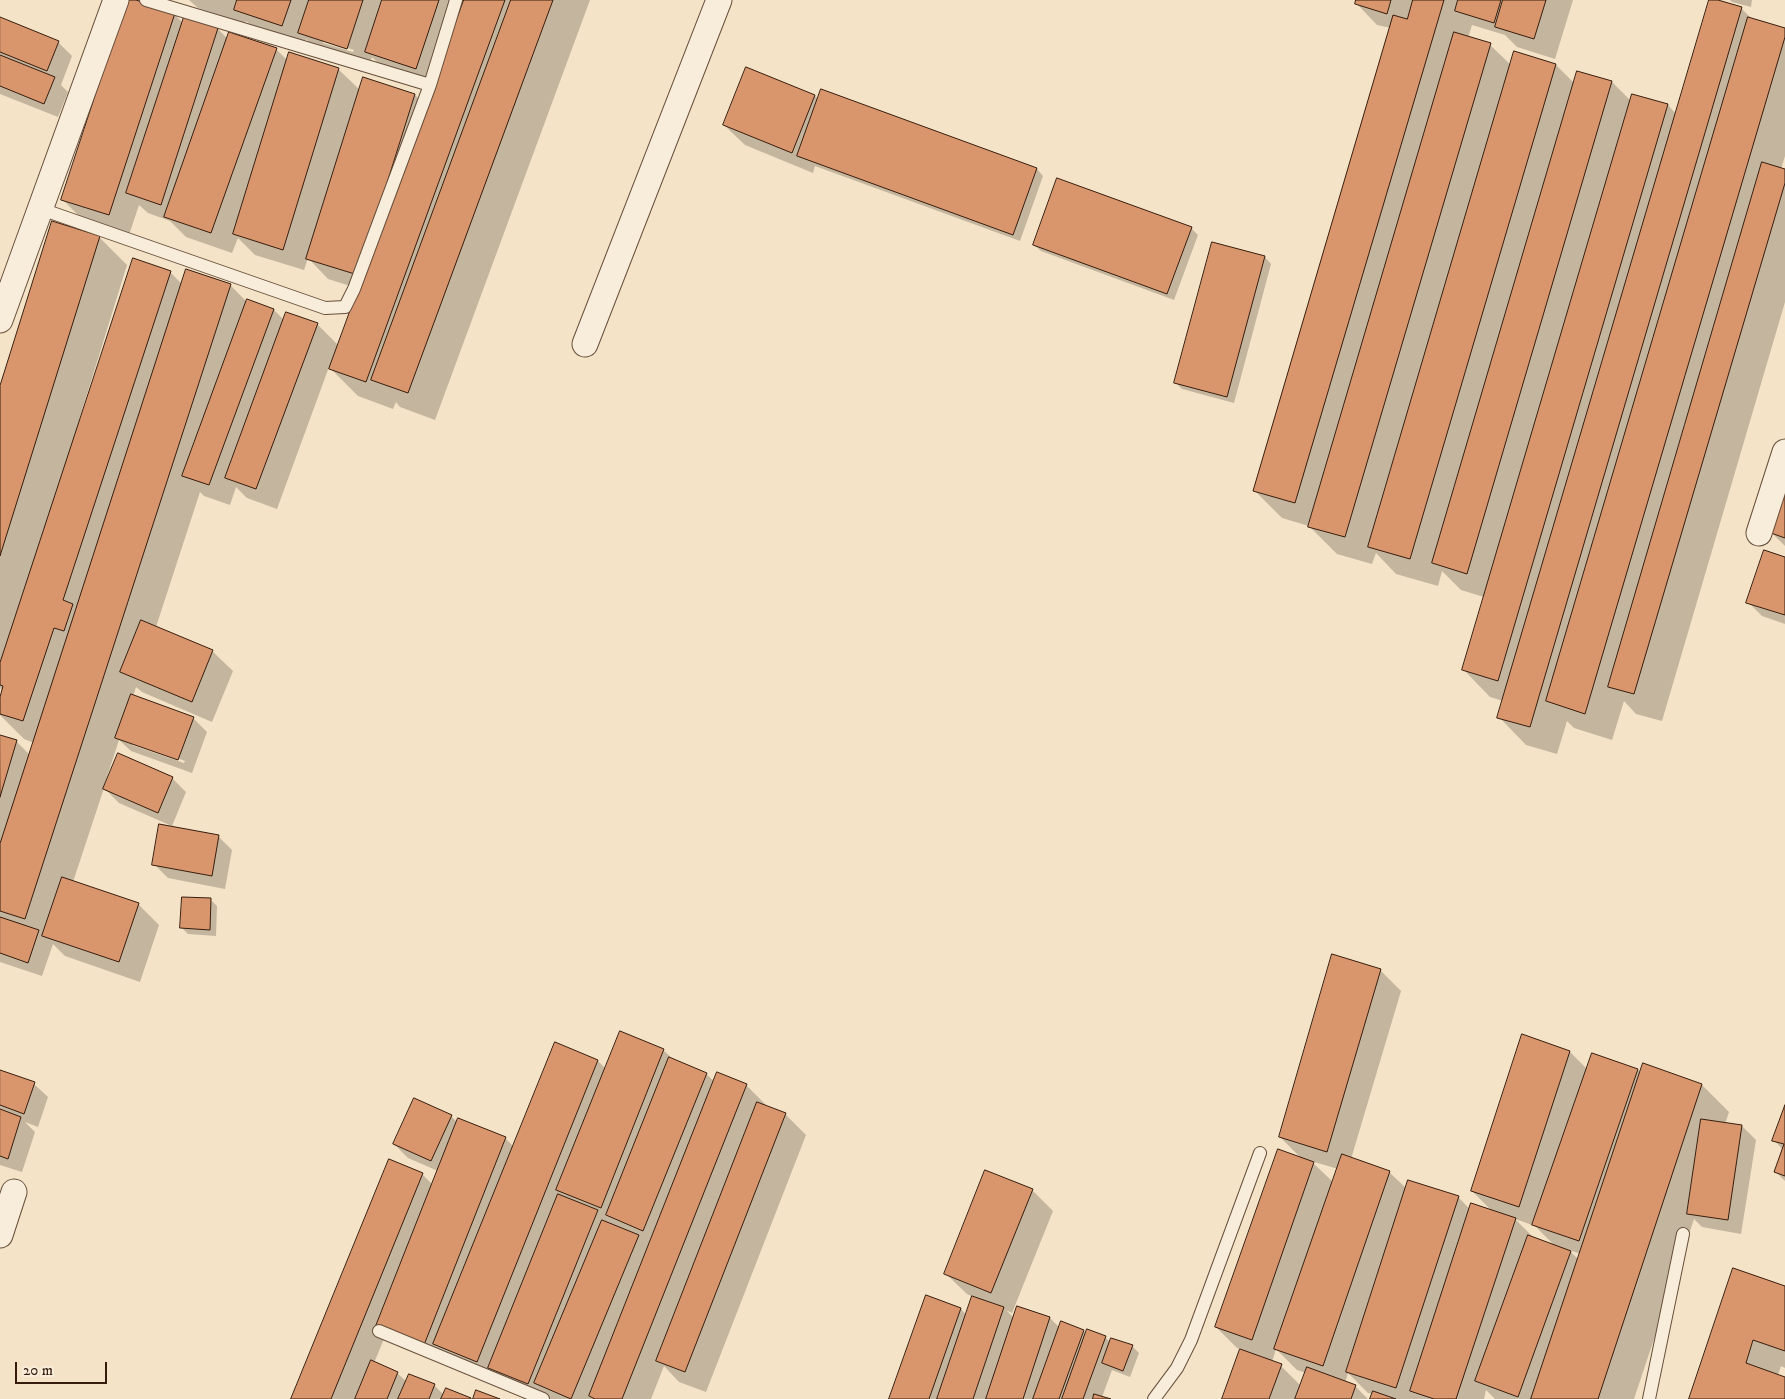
<!DOCTYPE html>
<style>
body{margin:0}
#map{position:relative;width:1785px;height:1399px;overflow:hidden;background:#f4e3c6;font-family:"IM FELL DW Pica",serif}
canvas{display:block}
.scale{position:absolute;left:15px;top:1362px;width:92px;height:22px;box-sizing:border-box;border:2px solid #371c0d;border-top:0;padding-left:6px;font-size:15px;line-height:18px;white-space:nowrap;color:#371c0d;-webkit-text-stroke:4px #f8edda;paint-order:stroke}
</style>
<div id="map">
<canvas width="1785" height="1399"></canvas>
<div class="scale">20 m</div>
</div>
<script>
const g = document.querySelector('canvas').getContext('2d');
g.lineJoin = 'round';
function fill(path, color) { g.fillStyle = color; g.fill(path, 'evenodd'); }
function trace(path, color, width, dash) { g.strokeStyle = color; g.lineWidth = width; g.lineCap = dash ? 'butt' : 'round'; g.setLineDash(dash || []); g.stroke(path); }
const shadow = new Path2D(`
 M132 0 174 14 183 23 218 29 228 39 276 49 288 61 338 69 360 90 415 95 426 106 433 88 388 73 372 57 368 69 321 54 306 39 303 46 256 31 246 21 245 24 198 8 189 0H590L435 420 400 407 396 402 393 409 358 396 329 367 277 509 247 498 236 487 230 505 204 496 200 492 156 627 212 651 233 671 212 722 142 692 136 687 133 697 193 718 207 732 192 773 131 751 119 740 105 783 172 778 186 792 172 826 119 803 104 788 73 882 138 904 159 925 140 982 65 956 53 944 42 976 0 962V736L17 742 30 755 34 743 24 739 0 715V701L3 691 0 688V390L53 223 100 238 127 265 79 420H81L170 272 183 285H230L247 302 248 300 274 310 284 320 317 324 339 346 360 289 328 279 308 258 304 270 255 255 238 238 232 253 186 237 170 221 148 213 139 205 129 235 84 221 63 200ZM323 40 354 50 353 52 323 43ZM132 742 185 761 184 763 132 745Z
 M1358 0H1573L1555 59 1517 47 1505 35 1472 25 1468 38 1490 45 1511 65H1556L1575 84 1578 72 1612 82 1631 101 1632 95 1668 105 1676 114 1710 0 1742 9 1753 20 1785 29V156L1781 169 1785 170V302L1662 721 1636 714 1624 701 1612 740 1574 728 1567 721 1557 754 1526 745 1499 717 1503 701 1490 697 1463 669 1484 597 1461 590 1442 571 1438 586 1396 574 1376 553 1372 564 1337 554 1309 526 1282 518 1254 490 1391 28 1377 25 1357 4Z
 M1730 0H1752L1751 7 1732 2Z
 M0 18 58 42 72 56 61 85 68 92 58 117 0 94Z
 M747 69 815 96 819 100 822 91 1037 169 1043 176 1020 241 815 166 813 173 745 145 724 125Z
 M1191 228 1198 235 1174 300 1041 251 1034 245Z
 M1265 257 1271 264 1234 403 1182 389 1175 382Z
 M1785 499V546L1772 533Z
 M1785 559V624L1762 616 1748 602Z
 M218 836 232 850 225 889 168 878 154 864Z
 M211 900 217 906 216 936 188 934 182 928Z
 M1380 970 1401 991 1351 1159 1389 1172 1407 1189 1458 1197 1470 1209 1493 1212 1472 1191 1570 1052 1587 1069 1638 1070 1641 1073 1644 1065 1702 1085 1729 1112 1725 1124 1742 1126 1756 1140 1741 1234 1702 1227 1694 1219 1634 1399H1495L1486 1390 1484 1399H1372L1373 1394 1368 1393 1348 1373 1345 1383 1355 1386 1368 1399H1223L1241 1349 1237 1348 1216 1327 1302 1159 1280 1137ZM1311 1161 1338 1169 1333 1182ZM1515 1219 1535 1226 1555 1246 1535 1239ZM1569 1250 1581 1254 1579 1260ZM1276 1349 1297 1370 1306 1373 1301 1386 1281 1366 1272 1362Z
 M555 1044 598 1061 606 1069 663 1050 674 1060 706 1074 715 1082 746 1085 767 1106 766 1107 785 1114 806 1135 706 1392 679 1382 664 1366 651 1399H537L399 1346 386 1334 374 1363 397 1373 407 1382 434 1385 444 1395 470 1399H292L422 1174 433 1185 438 1171 408 1158 394 1144 451 1116 458 1123 505 1138 514 1147Z
 M0 1071 34 1084 48 1097 38 1127 25 1122 35 1132 22 1172 0 1165Z
 M1785 1108V1181L1776 1172 1783 1150 1774 1140Z
 M1032 1190 1053 1211 1012 1313 1006 1310 1014 1318 1018 1307 1050 1318 1060 1328 1083 1331 1087 1334 1105 1337 1111 1343 1132 1346 1139 1353 1130 1377 1112 1370 1102 1397 1107 1399H890L927 1297 961 1309 967 1316 973 1297 967 1294 946 1274Z
 M1785 1288V1368L1781 1366 1778 1375 1785 1378V1399H1690Z`);
const building = new Path2D(`
 M127 0H136L175 13 109 215 61 200Z
 M237 0H291L282 26 234 10Z
 M309 0H363L347 49 298 33Z
 M382 0H439L416 69 365 52Z
 M464 0H505L366 382 329 369Z
 M511 0H553L408 393 371 380Z
 M1356 0H1391L1387 14 1355 4Z
 M1413 0H1444L1295 503 1253 491 1393 15 1407 19Z
 M1458 0H1501L1494 23 1455 11Z
 M1503 0H1546L1534 39 1495 27Z
 M1709 0H1718L1742 7 1530 727 1497 718Z
 M0 17 59 41 47 71 0 52Z
 M184 17 218 28 161 205 126 193Z
 M1748 17 1785 28V37L1585 714 1546 701Z
 M229 32 277 48 211 233 164 217Z
 M1454 32 1491 43 1345 537 1308 527Z
 M1514 51 1556 64 1410 559 1368 547Z
 M289 52 339 68 283 250 233 234Z
 M0 55 55 77 44 104 0 86Z
 M746 67 815 95 792 153 723 125Z
 M1577 71 1612 81 1467 574 1432 563Z
 M363 77 415 94 358 275 306 259Z
 M821 89 1037 168 1013 235 797 156Z
 M1632 94 1668 104 1498 681 1462 670Z
 M1762 162 1785 169V183L1634 694 1608 687Z
 M1057 178 1192 227 1167 294 1033 245Z
 M52 221 100 236 0 556V386Z
 M1212 242 1265 256 1227 397 1174 383Z
 M133 258 171 271 63 600 73 604 64 631 54 628 23 721 0 714V697L3 686 0 685V663Z
 M186 269 231 284 25 919 0 911V844Z
 M247 299 274 309 209 485 182 476Z
 M286 312 318 323 256 489 225 478Z
 M1783 496 1785 497V538L1771 533Z
 M1764 550 1785 557V615L1746 603Z
 M141 620 213 650 192 702 120 672Z
 M131 694 194 717 178 760 115 738Z
 M0 735 17 740 0 797Z
 M118 753 173 777 158 813 103 789Z
 M159 824 219 835 212 876 152 865Z
 M62 877 139 903 119 962 42 936Z
 M182 897 211 898 210 930 180 928Z
 M0 917 39 930 28 963 0 953Z
 M1332 954 1381 969 1327 1152 1279 1137Z
 M620 1031 664 1049 601 1208 556 1190Z
 M1522 1034 1570 1051 1519 1207 1471 1191Z
 M555 1042 598 1060 477 1362 433 1344Z
 M1592 1053 1638 1069 1579 1241 1532 1225Z
 M669 1057 707 1073 643 1231 606 1215Z
 M1643 1063 1702 1084 1598 1399H1531Z
 M0 1070 35 1082 24 1114 0 1105Z
 M717 1072 747 1084 622 1399H595L589 1396Z
 M414 1098 452 1115 431 1161 393 1144Z
 M757 1102 786 1113 685 1372 656 1361Z
 M1785 1105V1176L1774 1172 1784 1144 1772 1141Z
 M0 1109 21 1117 8 1159 0 1156Z
 M458 1118 506 1137 424 1345 376 1326Z
 M1701 1119 1742 1125 1728 1220 1687 1214Z
 M1278 1149 1314 1162 1252 1340 1215 1327Z
 M1342 1154 1390 1171 1323 1366 1274 1349Z
 M389 1159 423 1173 331 1399H291Z
 M985 1170 1033 1189 991 1293 944 1274Z
 M1408 1180 1459 1196 1396 1388 1346 1372Z
 M558 1194 598 1210 528 1384 488 1368Z
 M1471 1203 1516 1218 1456 1399H1434L1410 1391Z
 M602 1220 639 1235 571 1399 534 1383Z
 M1528 1235 1571 1251 1518 1397 1475 1381Z
 M1733 1268 1785 1286V1351L1753 1340 1746 1363 1785 1377V1399H1689Z
 M926 1295 961 1308 929 1399H889Z
 M972 1296 1004 1307 973 1399H937Z
 M1017 1306 1050 1317 1023 1399H986Z
 M1061 1321 1084 1330 1059 1399H1033Z
 M1087 1329 1106 1336 1083 1399H1062Z
 M1111 1338 1133 1345 1123 1371 1102 1363Z
 M1240 1349 1282 1364 1269 1399H1222Z
 M371 1360 398 1372 387 1399H355Z
 M1307 1367 1356 1385 1351 1399H1295Z
 M409 1374 435 1384 429 1399H398Z
 M446 1388 471 1398V1399H441Z
 M476 1390 500 1399H473Z
 M1373 1391 1396 1399H1370Z
 M1094 1394 1111 1399H1093Z`);
const service = new Path2D(`
 M146 0 430 85
 M41 209 325 308 345 307 354 289 430 85 456 0
 M379 1331 543 1399
 M1154 1399 1177 1368 1191 1340 1260 1153
 M1649 1399 1683 1234`);
const minor = new Path2D(`
 M0 320 116 0
 M585 344 719 0
 M1759 533 1785 452
 M0 1235 14 1192`);
fill(shadow, '#0003');
fill(building, '#d9966d');
trace(building, '#371c0d', 1);
trace(service, '#664e3b', 14);
trace(minor, '#664e3b', 27);
trace(service, '#f8edda', 12);
trace(minor, '#f8edda', 25);
</script>
